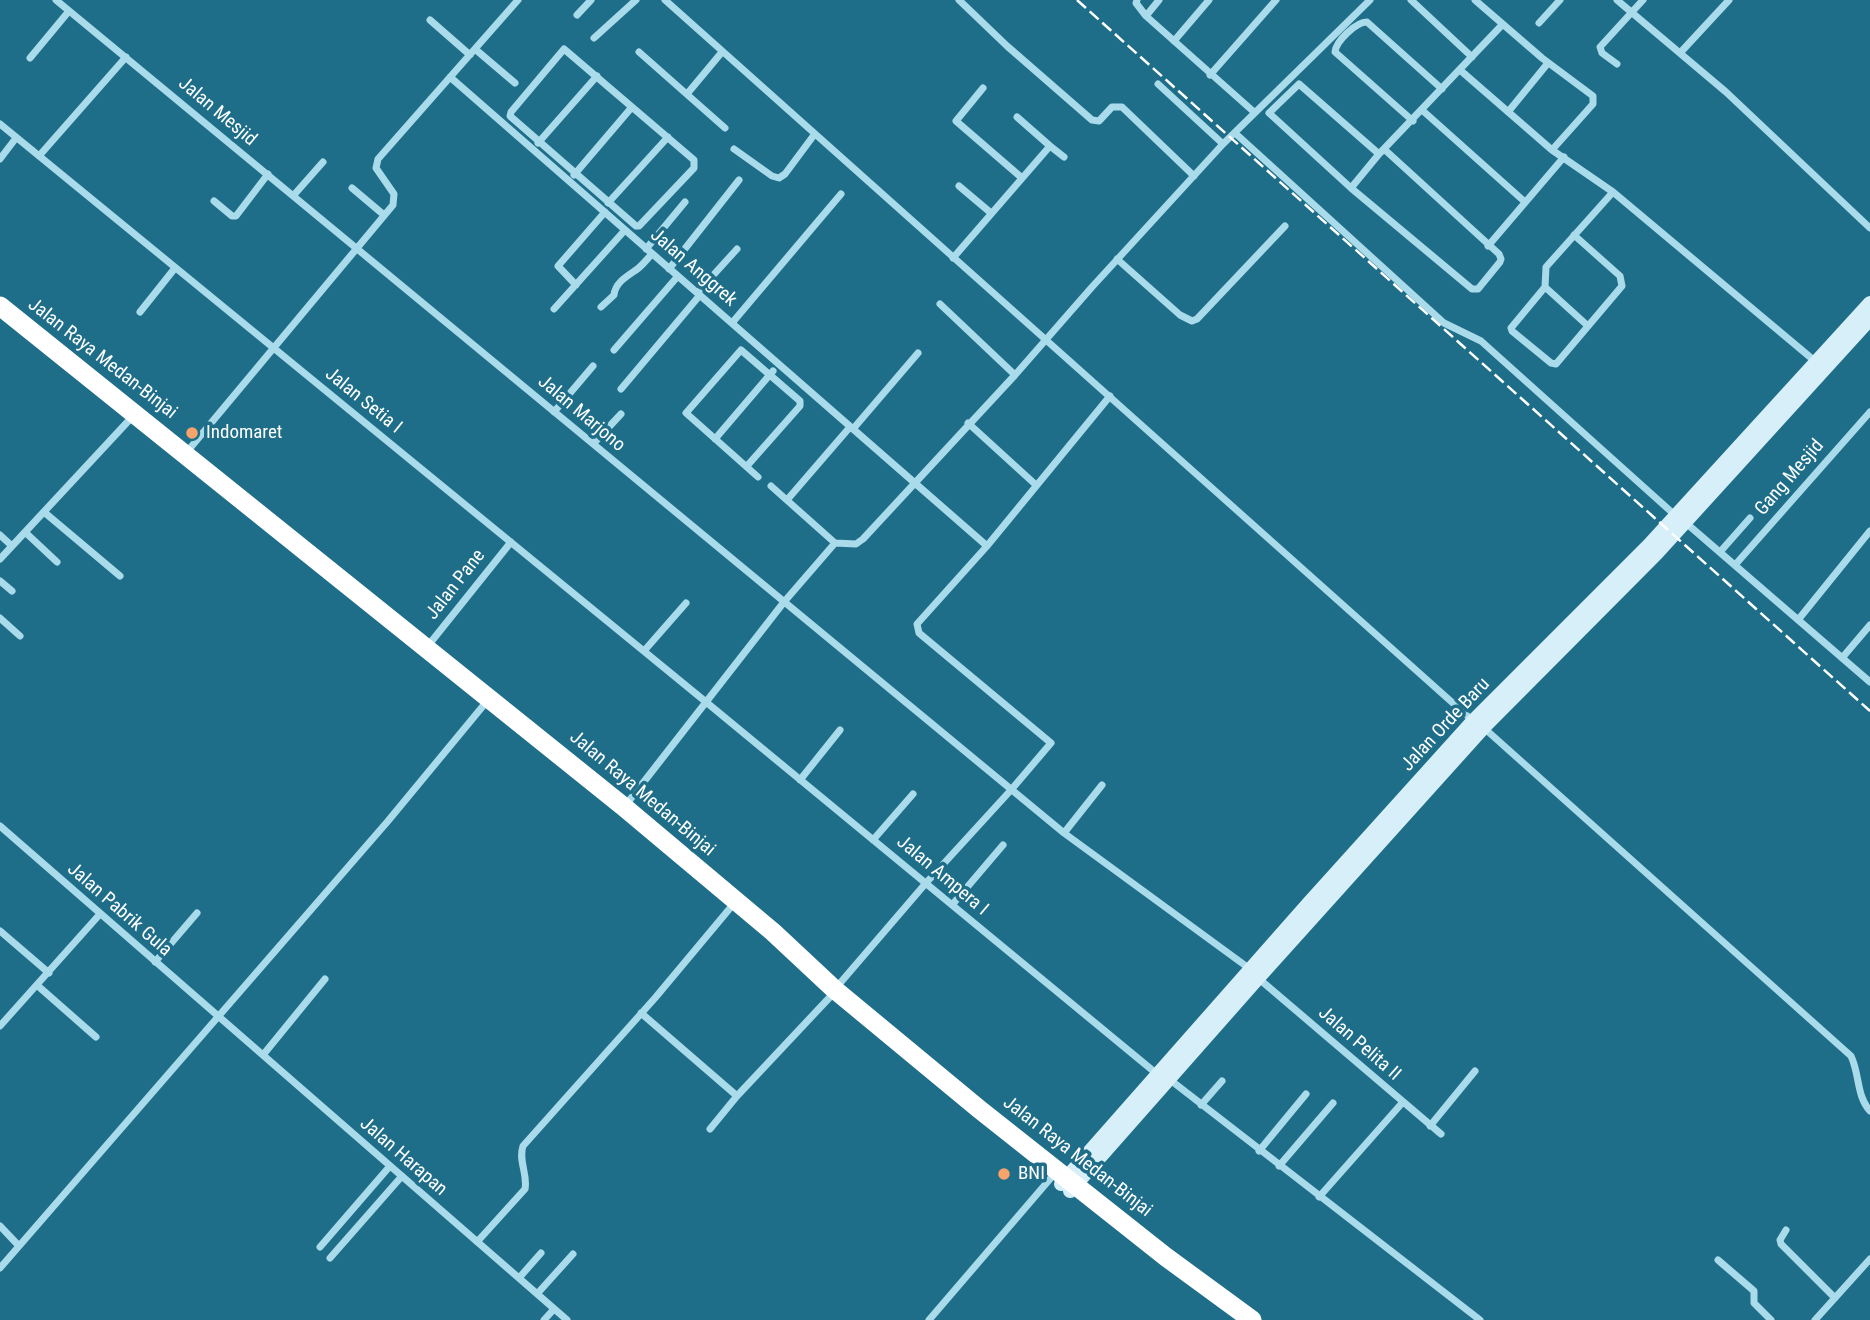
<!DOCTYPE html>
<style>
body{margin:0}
canvas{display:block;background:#1f6e89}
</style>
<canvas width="1870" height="1320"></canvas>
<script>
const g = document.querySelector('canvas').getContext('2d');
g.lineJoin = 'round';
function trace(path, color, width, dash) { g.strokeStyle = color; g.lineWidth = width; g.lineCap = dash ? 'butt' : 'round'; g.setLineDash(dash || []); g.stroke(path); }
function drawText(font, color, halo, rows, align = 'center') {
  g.font = font + ' "Roboto Condensed",sans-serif'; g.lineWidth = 7; g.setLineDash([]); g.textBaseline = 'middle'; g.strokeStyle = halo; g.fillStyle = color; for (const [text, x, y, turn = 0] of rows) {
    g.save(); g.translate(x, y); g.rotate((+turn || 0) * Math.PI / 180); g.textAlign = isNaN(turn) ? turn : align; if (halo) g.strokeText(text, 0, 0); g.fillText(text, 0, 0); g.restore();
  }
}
const street = new Path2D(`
 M56 0 1064 833 1250 969
 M665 0 1473 721
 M959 0 1007 46 1092 120 1099 121 1112 107H1122L1194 176
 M1137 0 1136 3 1146 16 1254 112
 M1411 0 1472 57
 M1475 0 1542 58 1593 96V104L1552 150
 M1617 0 1726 92 1870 228
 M577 15 591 0
 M1146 16 1159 0
 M430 20 470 55
 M1539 23 1560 0
 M594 38 636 0
 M1174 41 1209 0
 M475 49 515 83
 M564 49 694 160V168L639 226H636L510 116 511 112Z
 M639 52 725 128
 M1680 53 1729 0
 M30 58 69 11
 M1617 64 1602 53 1600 47 1643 0
 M1460 70 1552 150 1613 192 1816 362
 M1210 75 1276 0
 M450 77 987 546
 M1158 84 1223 144
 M983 88 956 121 1022 178
 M687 94 722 52
 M1422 110 1525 202
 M1508 112 1548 63
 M1017 117 1050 146
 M1413 121 1335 52C1336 41 1356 22 1367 22L1442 89
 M0 124 706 702 1157 1074
 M1235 133 1444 323 1481 341 1676 516
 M538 143 597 76
 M734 149 772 176 779 178 785 174 814 135
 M1379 154 1299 84 1269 113 1351 188 1472 289H1478L1500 262 1501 259 1499 254 1384 149
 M39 156 126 57
 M0 159 16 138
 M574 175 632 107
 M959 186 991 213
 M352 188 384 215
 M1351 188 1379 154 1502 25
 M293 196 323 162
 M214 201 232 216H236L268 174
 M608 203 668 137
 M1574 235 1620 276 1622 286 1556 364 1551 363 1512 331 1511 328 1545 287 1546 267 1613 192
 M1488 246 1564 157
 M646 249 685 202
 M953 258 1050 146 1064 157
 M1117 259 1180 315 1192 321 1197 319 1285 226
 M669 269 739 180
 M576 285 558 266 605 212
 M1545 287 1588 326
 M697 293 737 249
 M940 304 1015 375
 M601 307 614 295C615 283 627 276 636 270 642 266 647 259 652 254
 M554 309 625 230
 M140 312 175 268
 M732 323 841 194
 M614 350 678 276
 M621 389 700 295
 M554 412 593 366
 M968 423 1036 485
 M853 429 918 353
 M715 439 773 371
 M593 444 621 414
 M186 453 393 205 394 194 376 168 378 159 518 0
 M747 466 800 406V401L741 350 686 413 758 477
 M771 486 835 543
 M787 500 850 427
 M44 512 120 576
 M1686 523 1870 682
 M25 532 57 562
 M0 535 12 546
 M1720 552 1750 518
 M0 559 133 416
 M1735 565 1870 412
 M0 581 12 591
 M0 618 20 636
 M1798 620 1870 531
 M427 647 511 542
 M644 651 686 603
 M1842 658 1870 625
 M1484 728 1851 1056C1860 1075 1856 1095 1870 1111
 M800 780 840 730
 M625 806 784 602 835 543 856 544 863 539 1015 375 1092 287 1223 144 1370 0
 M0 826 567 1320
 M1064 833 1102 785
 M873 840 913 794
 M952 905 1003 845
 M0 931 49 973
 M155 962 197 913
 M1258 978 1441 1134
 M38 986 96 1037
 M835 989 926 883 1011 790 1051 743 919 633 917 624 987 546 1110 396
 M641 1013 737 1096
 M0 1026 100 914
 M263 1055 325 979
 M1169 1079 1480 1320
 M1201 1105 1222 1081
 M1430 1126 1475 1071
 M710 1129 737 1096 830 997
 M1259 1151 1306 1094
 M1279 1166 1333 1103
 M1319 1197 1403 1102
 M0 1226 19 1246
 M1786 1230 1780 1240 1781 1244 1835 1298
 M477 1242 525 1189C528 1174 518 1161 523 1146L655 998 731 907
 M320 1247 390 1166
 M330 1258 402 1176
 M1718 1260 1754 1291V1303L1771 1320
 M0 1268 388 821 483 706
 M519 1278 541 1253
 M537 1294 573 1254
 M544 1320 554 1309
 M929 1320 1056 1172
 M1815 1320 1870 1259`);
const secondary = new Path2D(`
 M1061 1184 1308 904 1473 721 1649 545 1870 303
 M1070 1191 1258 978 1484 727 1657 553 1870 319`);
const highway = new Path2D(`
 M0 306 624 807 773 932 834 989 979 1109 1166 1257 1252 1320`);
const rail = new Path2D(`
 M1077 0 1870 711`);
const markers = [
 [192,433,7,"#f9a46a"],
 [1004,1174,7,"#f9a46a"]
];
const streetNames = [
 ["Jalan Mesjid",217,112,40],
 ["Jalan Anggrek",693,268,41],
 ["Jalan Raya Medan-Binjai",102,359,38],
 ["Jalan Setia I",363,401,39],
 ["Jalan Marjono",581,414,40],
 ["Gang Mesjid",1790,478,-49],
 ["Jalan Pane",456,585,-52],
 ["Jalan Orde Baru",1446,725,-47],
 ["Jalan Raya Medan-Binjai",642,794,40],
 ["Jalan Ampera I",942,876,40],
 ["Jalan Pabrik Gula",119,910,41],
 ["Jalan Pelita II",1359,1044,41],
 ["Jalan Harapan",403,1157,41],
 ["Jalan Raya Medan-Binjai",1077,1157,38]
];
const poiNames = [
 ["Indomaret",206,433],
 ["BNI",1018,1174]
];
trace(street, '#aadbeb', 7);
trace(secondary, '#d6eff8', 14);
trace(highway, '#fff', 19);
trace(rail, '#fff', 2.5, [12, 5]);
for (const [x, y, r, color] of markers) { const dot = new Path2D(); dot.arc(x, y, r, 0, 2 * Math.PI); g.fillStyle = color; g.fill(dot); trace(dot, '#1f6e89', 2.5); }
drawText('19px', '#fff', '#1f6e89', streetNames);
drawText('19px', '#fff', '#1f6e89', poiNames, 'left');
</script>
